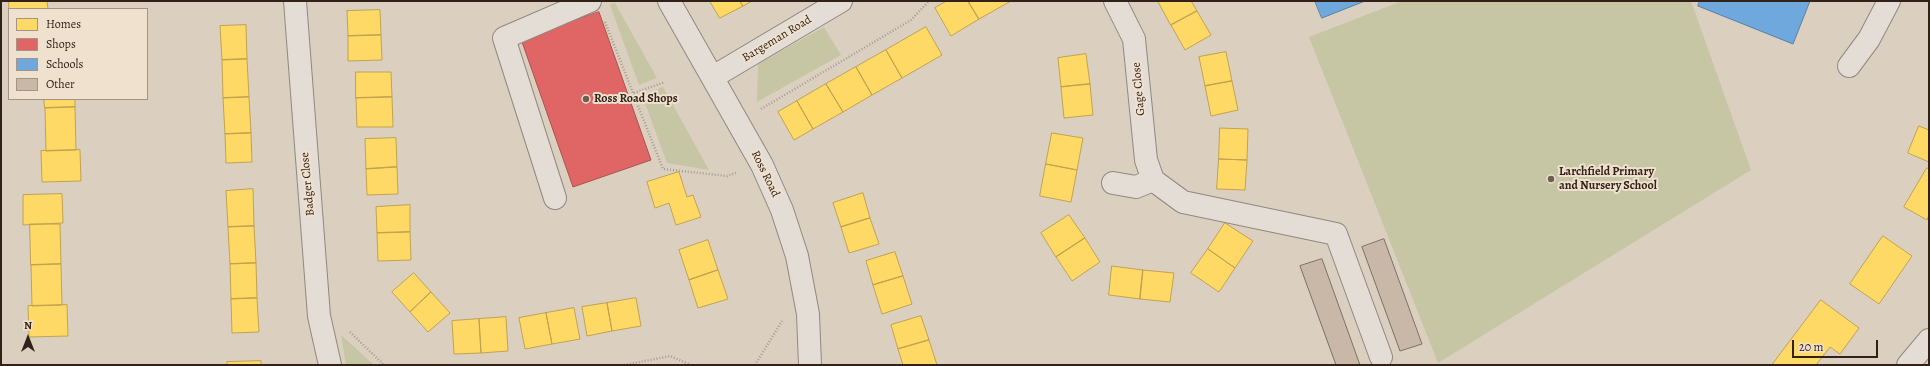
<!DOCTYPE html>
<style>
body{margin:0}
#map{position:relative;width:1930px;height:366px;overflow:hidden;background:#dbd0c0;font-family:Alegreya,serif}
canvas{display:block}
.frame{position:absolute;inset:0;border:2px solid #312119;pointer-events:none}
.legend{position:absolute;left:8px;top:8px;width:140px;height:92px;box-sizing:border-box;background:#efe1ce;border:1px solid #a39486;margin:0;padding:5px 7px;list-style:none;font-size:12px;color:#312119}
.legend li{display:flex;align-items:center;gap:8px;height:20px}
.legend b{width:20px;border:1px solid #a39486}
.north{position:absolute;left:8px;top:318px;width:40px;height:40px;-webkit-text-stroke:3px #efe1ce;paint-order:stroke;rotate:0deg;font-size:11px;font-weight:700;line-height:16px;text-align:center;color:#312119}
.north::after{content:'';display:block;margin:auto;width:14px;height:18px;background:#312119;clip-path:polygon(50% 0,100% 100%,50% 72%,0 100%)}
.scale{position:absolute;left:1792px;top:340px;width:86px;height:18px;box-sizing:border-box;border:2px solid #312119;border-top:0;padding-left:5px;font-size:12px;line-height:14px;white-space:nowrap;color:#312119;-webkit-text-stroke:3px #efe1ce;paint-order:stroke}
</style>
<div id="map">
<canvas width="1930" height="366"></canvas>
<div class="frame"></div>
<ul class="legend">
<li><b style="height:11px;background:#ffd966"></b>Homes</li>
<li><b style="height:11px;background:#e06666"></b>Shops</li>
<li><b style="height:11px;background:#6fa8dc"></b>Schools</li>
<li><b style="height:11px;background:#c9b7a8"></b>Other</li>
</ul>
<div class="north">N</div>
<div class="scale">20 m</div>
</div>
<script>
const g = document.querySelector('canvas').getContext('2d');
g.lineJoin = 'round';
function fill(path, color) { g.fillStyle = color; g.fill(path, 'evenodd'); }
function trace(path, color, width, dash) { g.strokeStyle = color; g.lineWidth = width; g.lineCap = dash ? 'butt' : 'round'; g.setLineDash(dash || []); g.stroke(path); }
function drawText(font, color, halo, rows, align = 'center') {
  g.font = font + ' Alegreya,serif'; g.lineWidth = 4; g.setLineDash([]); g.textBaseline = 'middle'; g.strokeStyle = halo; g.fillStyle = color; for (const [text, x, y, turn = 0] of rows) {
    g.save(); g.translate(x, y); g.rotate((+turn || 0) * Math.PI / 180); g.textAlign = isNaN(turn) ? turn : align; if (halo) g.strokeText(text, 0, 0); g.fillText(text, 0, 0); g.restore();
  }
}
const green = new Path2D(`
 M1402 1H1691L1751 170 1438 363 1309 37Z
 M615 3 657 78 639 85 610 5Z
 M824 27 841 55 757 102 758 64Z
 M663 87 709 170 667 163 642 95Z
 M341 335 374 365H346Z`);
const homes = new Path2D(`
 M9 1H47L48 9H9V18Z
 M710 1H740L743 6 720 18Z
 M740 1H752L743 6Z
 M947 1H968L979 19 951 36 935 8Z
 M968 1H1011L979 19Z
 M1158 1H1191L1197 11 1171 25Z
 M380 10 381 35 348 36 347 11Z
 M1197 11 1211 35 1185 50 1171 25Z
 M246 25 247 59 222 60 220 26Z
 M926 27 942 55 902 78 886 50Z
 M381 35 382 60 348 61V36Z
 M886 50 902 78 872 95 856 67Z
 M1226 52 1232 81 1205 86 1199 57Z
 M1086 54 1090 84 1061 87 1058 58Z
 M247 59 249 97 223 98 222 60Z
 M856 67 872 95 843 112 826 84Z
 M356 72H391L392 97 356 98Z
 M1232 81 1238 110 1211 116 1205 86Z
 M826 84 843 112 813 129 797 101Z
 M1090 84 1093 115 1064 118 1061 87Z
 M249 97 251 133 225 134 223 98Z
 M392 97 393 127H357L356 98Z
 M44 99H75V107L45 108Z
 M797 101 813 129 794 140 778 112Z
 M75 107 76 150 46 151 45 108Z
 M1919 126 1929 130V162L1908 153Z
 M1220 128 1248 129 1247 160 1219 159Z
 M251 133 252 162 226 163 225 134Z
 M1052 133 1083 138 1077 170 1046 164Z
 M396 138 397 167 366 169 365 139Z
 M80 150 81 181 42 182 41 151Z
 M1219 159 1247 160 1245 190 1217 189Z
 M1046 164 1077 170 1071 202 1040 196Z
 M397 167 398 194 367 195 366 169Z
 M1927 168 1929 169V215L1927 220 1904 207Z
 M679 172 687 197 693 195 701 217 676 225 669 203 655 208 647 182Z
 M253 189 254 226 228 227 226 191Z
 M863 193 870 218 841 227 833 203Z
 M62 194 63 223 23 225V195Z
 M410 205V232L377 233 376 207Z
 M1069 215 1085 238 1056 257 1041 233Z
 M870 218 879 244 849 253 841 227Z
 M1225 223 1253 241 1235 268 1208 249Z
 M30 224H60L61 264 31 265Z
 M254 226 256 263 230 264 228 227Z
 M410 232 411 260 378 261 377 233Z
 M1883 236 1912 256 1879 304 1850 284Z
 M1085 238 1100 262 1072 281 1056 257Z
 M708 240 718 270 689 280 679 250Z
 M1208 249 1235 268 1219 292 1191 273Z
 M895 252 903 276 873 285 866 261Z
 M256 263 257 298 231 299 230 264Z
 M61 264 62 305 32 306 31 265Z
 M1112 266 1143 270 1140 299 1109 295Z
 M718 270 728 299 698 308 689 280Z
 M1143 270 1174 273 1170 302 1140 299Z
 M414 273 431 292 410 312 392 292Z
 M903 276 912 304 882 314 873 285Z
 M431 292 450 313 428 332 410 312Z
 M257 298 259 332 232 333 231 299Z
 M636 298 641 326 612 331 607 303Z
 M1821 300 1859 328 1840 354 1830 347 1816 365H1772Z
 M607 303 612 331 587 336 582 307Z
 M67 305 68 336 29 337 28 306Z
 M574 308 580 339 552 344 546 313Z
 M546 313 552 344 525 349 519 318Z
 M921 316 929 340 898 349 891 325Z
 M506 317 508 351 481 353 479 319Z
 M479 319 481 353 454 354 452 321Z
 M929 340 937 365H903L898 349Z
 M261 361V365H227V362Z`);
const shops = new Path2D(`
 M599 12 651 160 573 187 521 39Z`);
const schools = new Path2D(`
 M1315 1H1365L1322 18Z
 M1700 1H1810L1793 44 1698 6Z`);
const building = new Path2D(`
 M1384 239 1422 344 1400 351 1362 247Z
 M1322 259 1360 365H1336L1300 266Z`);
const path = new Path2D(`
 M605 22 663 169 727 176 736 173
 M634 93 665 82
 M761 109 911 20 929 1
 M350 332 384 365
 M624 365 670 356 691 365
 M755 365 782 321`);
const minor = new Path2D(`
 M295 1 319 316 330 365
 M669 1 762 165 782 210 797 256 808 314 810 365
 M1115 1 1134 39 1146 160 1153 180 1183 202 1336 234 1381 357
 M1849 66 1869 39 1889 1
 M713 77 841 1
 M1113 183 1136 187 1153 180
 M555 198 504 38 590 1
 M1908 365 1929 340`);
const markers = [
 [586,99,4,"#6c5e53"],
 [1551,179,4,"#6c5e53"]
];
const streetNames = [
 ["Bargeman Road",777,39,-31],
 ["Gage Close",1139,89,-95],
 ["Ross Road",765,174,64],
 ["Badger Close",308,184,-95]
];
const poiNames = [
 ["Ross Road Shops",594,99],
 ["Larchfield Primary",1559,172],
 ["and Nursery School",1559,186]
];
fill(green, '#c6c5a4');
fill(homes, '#ffd966');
trace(homes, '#c1a24f', 1);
fill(shops, '#e06666');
trace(shops, '#ac514f', 1);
fill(schools, '#6fa8dc');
trace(schools, '#5c80a2', 1);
fill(building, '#c9b7a8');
trace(building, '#797169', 1);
trace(minor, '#91887f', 24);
trace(path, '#a49d96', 2.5, [1, 2]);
trace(minor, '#e3ddd5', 22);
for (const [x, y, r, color] of markers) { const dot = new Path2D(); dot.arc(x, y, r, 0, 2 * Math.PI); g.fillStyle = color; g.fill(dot); trace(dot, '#efe1ce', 1.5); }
drawText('12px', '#312119', '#efe1ce', streetNames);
drawText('bold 12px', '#312119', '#efe1ce', poiNames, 'left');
</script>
